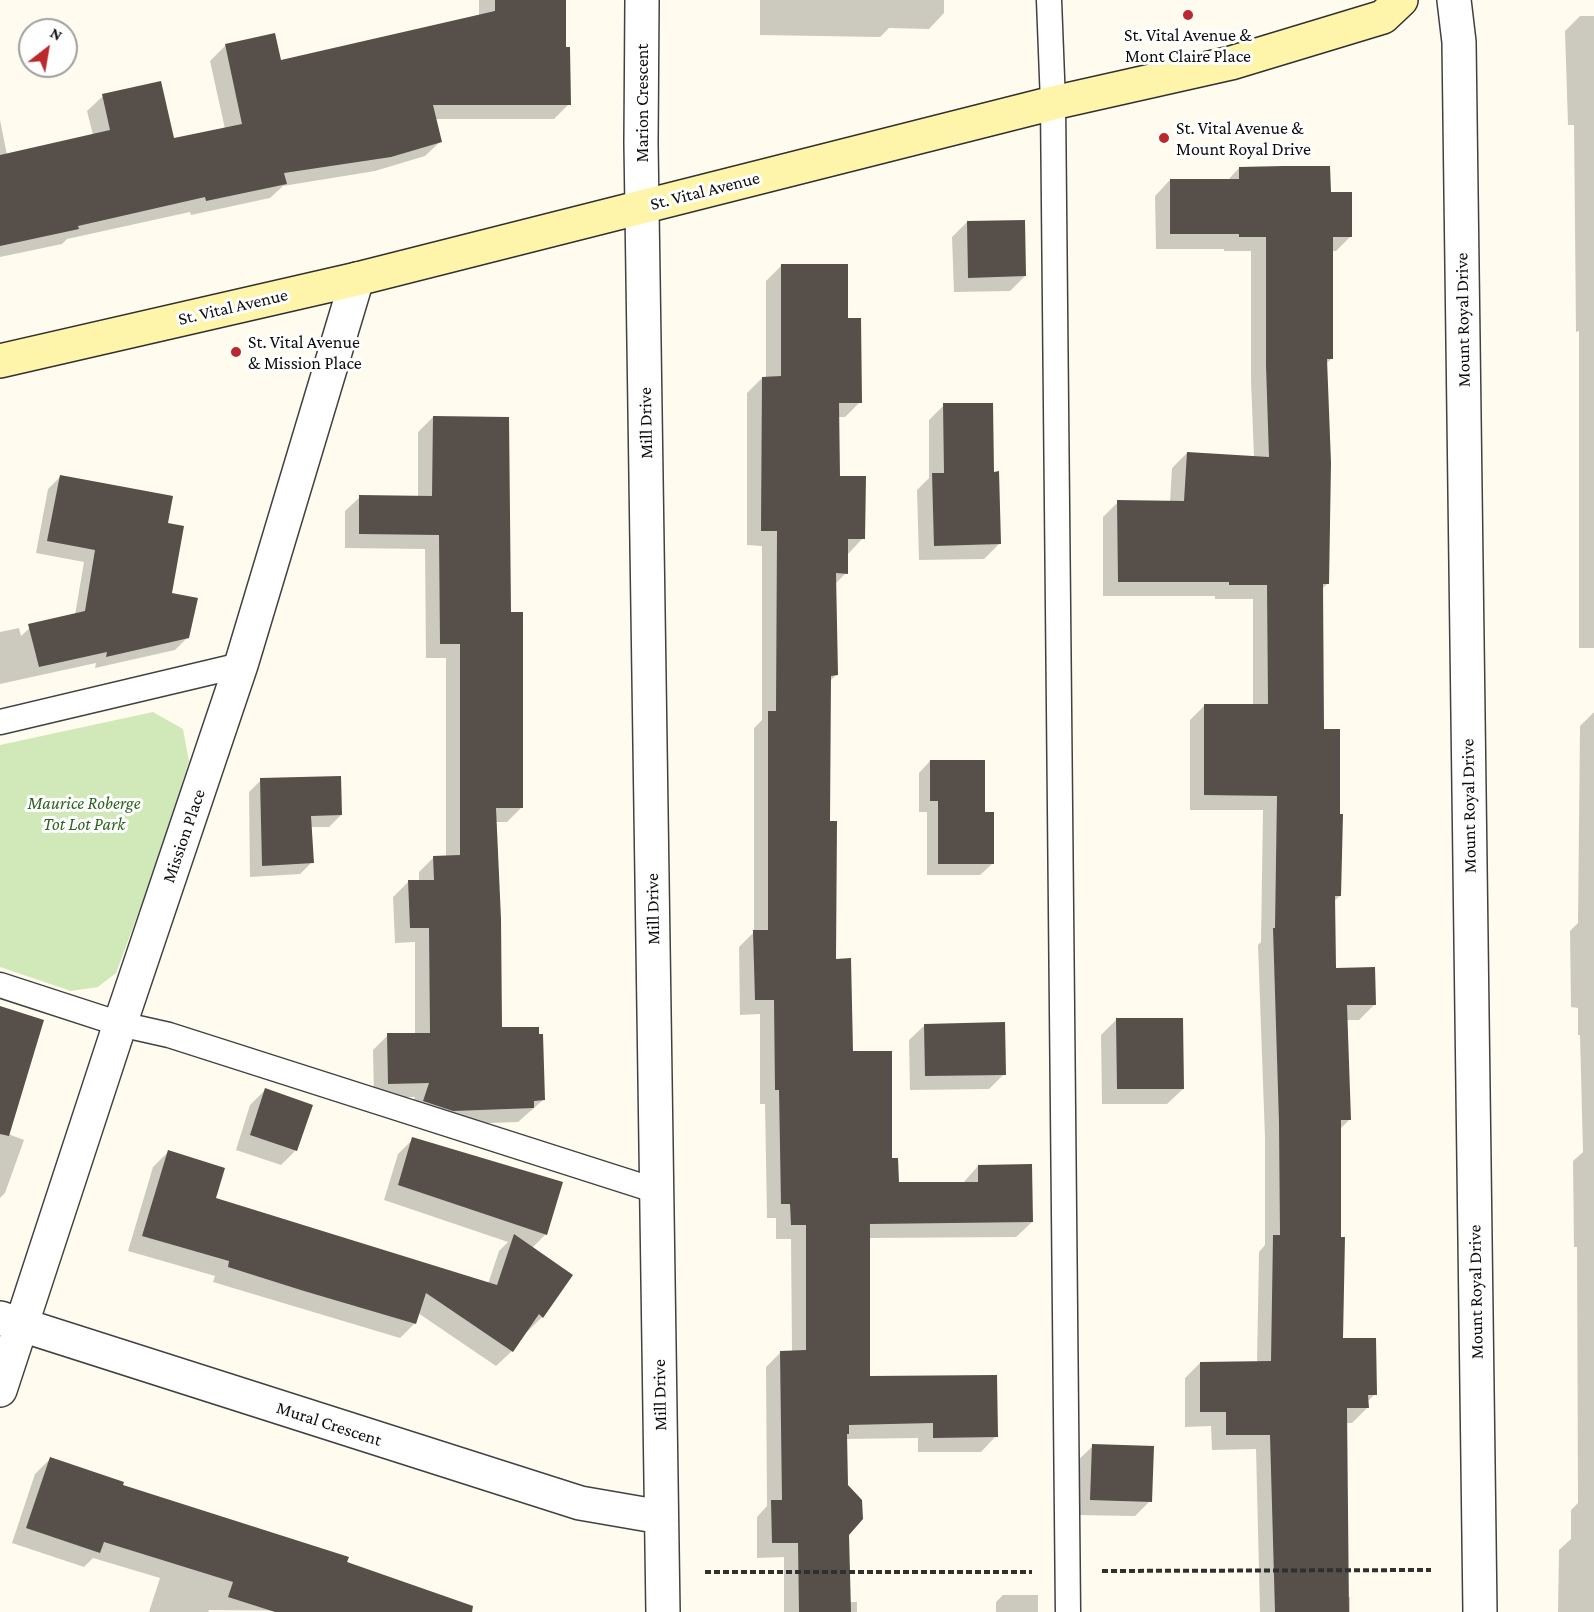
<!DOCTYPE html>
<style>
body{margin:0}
#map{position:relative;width:1594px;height:1612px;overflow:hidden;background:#fffcef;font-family:"Crimson Pro",serif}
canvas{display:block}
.north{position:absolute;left:18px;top:18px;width:60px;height:60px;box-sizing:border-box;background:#fff;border:2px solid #9f9f9f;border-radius:50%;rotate:31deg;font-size:16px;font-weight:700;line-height:24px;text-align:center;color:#0e0e0e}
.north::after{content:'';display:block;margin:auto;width:21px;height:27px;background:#bc282d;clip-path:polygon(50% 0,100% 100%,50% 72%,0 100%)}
</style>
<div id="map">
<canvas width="1594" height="1612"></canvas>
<div class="north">N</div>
</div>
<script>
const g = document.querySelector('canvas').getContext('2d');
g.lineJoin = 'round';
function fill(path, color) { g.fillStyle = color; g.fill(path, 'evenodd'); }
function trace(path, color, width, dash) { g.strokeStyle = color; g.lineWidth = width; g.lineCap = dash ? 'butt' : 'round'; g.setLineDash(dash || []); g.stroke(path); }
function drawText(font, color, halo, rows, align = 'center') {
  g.font = font + ' "Crimson Pro",serif'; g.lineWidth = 6; g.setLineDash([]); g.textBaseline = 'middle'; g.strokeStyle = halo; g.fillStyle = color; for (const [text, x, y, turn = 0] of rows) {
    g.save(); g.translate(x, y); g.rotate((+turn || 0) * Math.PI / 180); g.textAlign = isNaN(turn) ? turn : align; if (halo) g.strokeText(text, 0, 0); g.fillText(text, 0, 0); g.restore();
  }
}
const green = new Path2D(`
 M153 712 183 729 189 761 160 855 116 973 98 987 71 991 0 967V745Z`);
const shadow = new Path2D(`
 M479 0H564V48L569 104 554 119H435L441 141 425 156 375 171 283 186 270 198 191 215 190 212 67 239 62 244 0 257V120L7 155 93 135 87 111 103 96 173 140 225 129 210 61 226 45 280 62 479 16Z
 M760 0H944V13L929 29 889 28 880 37 760 35Z
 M1580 16H1594V648H1579V331L1576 332 1574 125H1568L1565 31Z
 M1239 168 1329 194 1351 236 1336 251H1332V358L1325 365 1327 584 1322 589V730L1340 896 1334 901V969L1374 1005 1359 1020H1346L1350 1119 1339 1130 1341 1340 1375 1394 1367 1402V1408L1352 1423H1346L1347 1597H1350V1612H1260L1256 1449 1212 1450 1211 1426 1185 1427V1378L1200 1363H1257L1259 1252 1265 1245V1138L1258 945 1261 942 1263 810H1190V720L1205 705 1253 706V599H1215V596H1103V517L1118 502H1170L1172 468 1187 453 1254 457 1251 381V251H1224V249H1156L1155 196 1170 180H1228Z
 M967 222 1025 276 1010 291 954 292 952 237Z
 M781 266 846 319 860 402 845 417H838V477L863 538 848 554 846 573 834 585 836 675 830 681 829 823 834 961 851 1053 897 1183H963L978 1166 1032 1222 1016 1237 868 1238V1378L996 1436 981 1452H918V1438L846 1439 850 1602H857V1612H784V1557L757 1558V1517L767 1506 766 1367 781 1352H792L791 1239H776V1218H767L765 1104H760V1014L740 1015 739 947 754 932V728L762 720V546L747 545V393L762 378H766V281Z
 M944 405 992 473 999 544 984 559 919 560 917 490 929 478V420Z
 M433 417 509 614 522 807 507 822H495L500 1029 543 1100 518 1122 437 1125 410 1116 415 1097 374 1098 373 1050 388 1035H415V942L395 943 393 897 408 882H419V872L433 858 446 857V658H426L425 549 345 548V511L360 497H418V432Z
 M60 477 166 524 170 594 188 637 175 650 95 668 96 663 0 684V632L19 628 21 636 33 625 75 615 84 562 36 553 48 489Z
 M1594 712V1612H1558L1559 1550 1571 1539V1510L1578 1503 1577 1247H1574L1573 1161 1583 1152 1580 1035H1578V1008L1571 1007 1570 931 1578 923 1580 726Z
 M930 761 992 864 980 875H927V812H919V773Z
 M261 780 341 815 329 827H310L312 862 300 874 250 877 249 792Z
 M0 1007 8 1134 24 1140 5 1193 0 1198Z
 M1117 1019 1183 1089 1167 1104H1102L1101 1035Z
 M925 1025 1004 1074 989 1089 910 1090 909 1040Z
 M265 1090 296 1150 281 1165 236 1150 250 1105Z
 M413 1139 546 1234 532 1248 542 1317 527 1332 526 1331 512 1351 496 1366 418 1313 415 1323 400 1338 213 1282 215 1276 128 1251 153 1167 168 1152 214 1199 488 1284 499 1251 508 1242 384 1200 398 1154Z
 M1093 1446 1150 1501 1135 1516 1076 1515 1077 1461Z
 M50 1459 121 1486 345 1563 442 1612 209 1610 208 1612H149L160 1578 93 1558 84 1567 12 1543 35 1474Z
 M1003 1595H1038V1612H996V1602Z`);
const building = new Path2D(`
 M495 0H566V47H570L571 105H433L442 142 391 157 284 173 287 184 206 201 205 197 78 226 79 229 0 246V155L110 130 102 94 161 81 174 138 242 124 225 44 275 33 281 60 495 11Z
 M1284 166H1330L1331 192H1352V237H1333V359H1327L1331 463 1329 584H1323L1324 729H1340V814H1343L1341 896H1335L1336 968 1375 967 1376 1005H1347L1351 1120H1341V1237H1345L1343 1338H1376L1377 1395H1368L1369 1408H1347L1349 1612H1275L1270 1435H1226V1412H1200V1362L1271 1361 1273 1235H1280L1279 1122 1273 928H1275L1277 796 1204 795V704H1268L1267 585H1229V582H1118L1117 500 1184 501 1187 452 1269 457 1266 365V237H1239V234H1170V179H1239V167Z
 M1025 220 1026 276 968 278 967 221Z
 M781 264H848V318H861L862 403H839L840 476H866L865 539H848V574L836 573 838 675 831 676 830 821H837L836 959 851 958 853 1051H892V1158H898L899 1182H978V1165L1032 1164 1033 1222 870 1224V1376L997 1375 998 1437 933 1438V1423L849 1425V1434H847L848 1485 862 1500 863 1519 849 1535 851 1612H799L798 1543H772L771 1500H782L780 1351 806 1350V1225H791L790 1204H781L779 1090H775L774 1000H755L753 930H768V711H776L777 531H761L762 377 781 376Z
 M943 403H993L994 472 999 471 1001 544 934 546 932 473H944Z
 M433 416 509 417 511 612H523V808H496L501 919 502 1027H539V1034H543L545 1100 534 1101V1108L453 1111 423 1101 429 1083 388 1084 387 1033H430L429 928H410L408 880H434L433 856 460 855V644H440L439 535 359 534V495L432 496Z
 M60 475 173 496 168 523 184 526 172 593 198 598 189 638 106 657 107 652 39 667 28 624 85 611 95 550 47 541Z
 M930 760H985V812H994V864H938V801H930Z
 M341 776 342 815 311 816 314 863 262 866 260 778Z
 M0 1006 44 1020 9 1136 0 1134Z
 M1116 1018H1183L1184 1089H1117Z
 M1005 1022 1006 1075 925 1076 924 1024Z
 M265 1088 313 1105 297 1151 250 1135Z
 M412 1137 563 1182 547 1235 398 1185Z
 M168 1150 225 1168 216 1198 497 1285 514 1234 573 1275 543 1318 539 1314 513 1352 426 1293 416 1324 304 1291 228 1267 229 1261 142 1236Z
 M1092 1444 1154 1446 1152 1502 1090 1500Z
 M50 1457 124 1482 123 1485 349 1557 347 1562 473 1606 472 1612H275L228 1597 233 1582 104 1542 100 1553 26 1528Z`);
const path = new Path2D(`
 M1102 1571 1431 1570
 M705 1572H1032`);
const lane = new Path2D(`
 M1049 0 1053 103 1068 1612
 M0 722 241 665
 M0 985 120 1024 169 1035 657 1191`);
const street = new Path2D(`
 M642 0 641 143 663 1612
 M1454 0 1459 42 1480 1612
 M0 1318 580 1503 661 1517
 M0 1390 120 1024 241 665 357 279`);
const secondary = new Path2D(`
 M0 361 357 279 1053 103 1231 63 1383 17 1401 0`);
const markers = [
 [1188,15,6,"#bc282d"],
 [1164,138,6,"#bc282d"],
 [236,352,6,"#bc282d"]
];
const poiNames = [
 ["St. Vital Avenue &",1188,35,"center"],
 ["Mont Claire Place",1188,56,"center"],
 ["St. Vital Avenue &",1176,128],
 ["Mount Royal Drive",1176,149],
 ["St. Vital Avenue",248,342],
 ["& Mission Place",248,363]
];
const streetNames = [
 ["Marion Crescent",642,103,-90],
 ["St. Vital Avenue",705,191,-14],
 ["St. Vital Avenue",233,307,-13],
 ["Mount Royal Drive",1463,320,-91],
 ["Mill Drive",646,423,-91],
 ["Mount Royal Drive",1469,806,-91],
 ["Mission Place",184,836,-71],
 ["Mill Drive",653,909,-91],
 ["Mount Royal Drive",1476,1292,-91],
 ["Mill Drive",660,1395,-91],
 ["Mural Crescent",329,1424,18]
];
const parkNames = [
 ["Maurice Roberge",84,803],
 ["Tot Lot Park",84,824]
];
fill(green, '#d1e9b9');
fill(shadow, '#0003');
fill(building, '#564f4a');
trace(lane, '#414141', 27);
trace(street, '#414141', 36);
trace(secondary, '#303030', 36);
trace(path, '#303030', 4, [6, 3]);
trace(lane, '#fff', 24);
trace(street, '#fff', 33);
trace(secondary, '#fef5ab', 33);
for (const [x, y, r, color] of markers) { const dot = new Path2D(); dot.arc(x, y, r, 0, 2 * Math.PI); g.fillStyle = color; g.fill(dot); trace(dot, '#fff', 2); }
drawText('18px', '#0e0e0e', '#fff', poiNames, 'left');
drawText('18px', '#0e0e0e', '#fff', streetNames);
drawText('italic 18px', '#2c651f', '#fff', parkNames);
</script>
